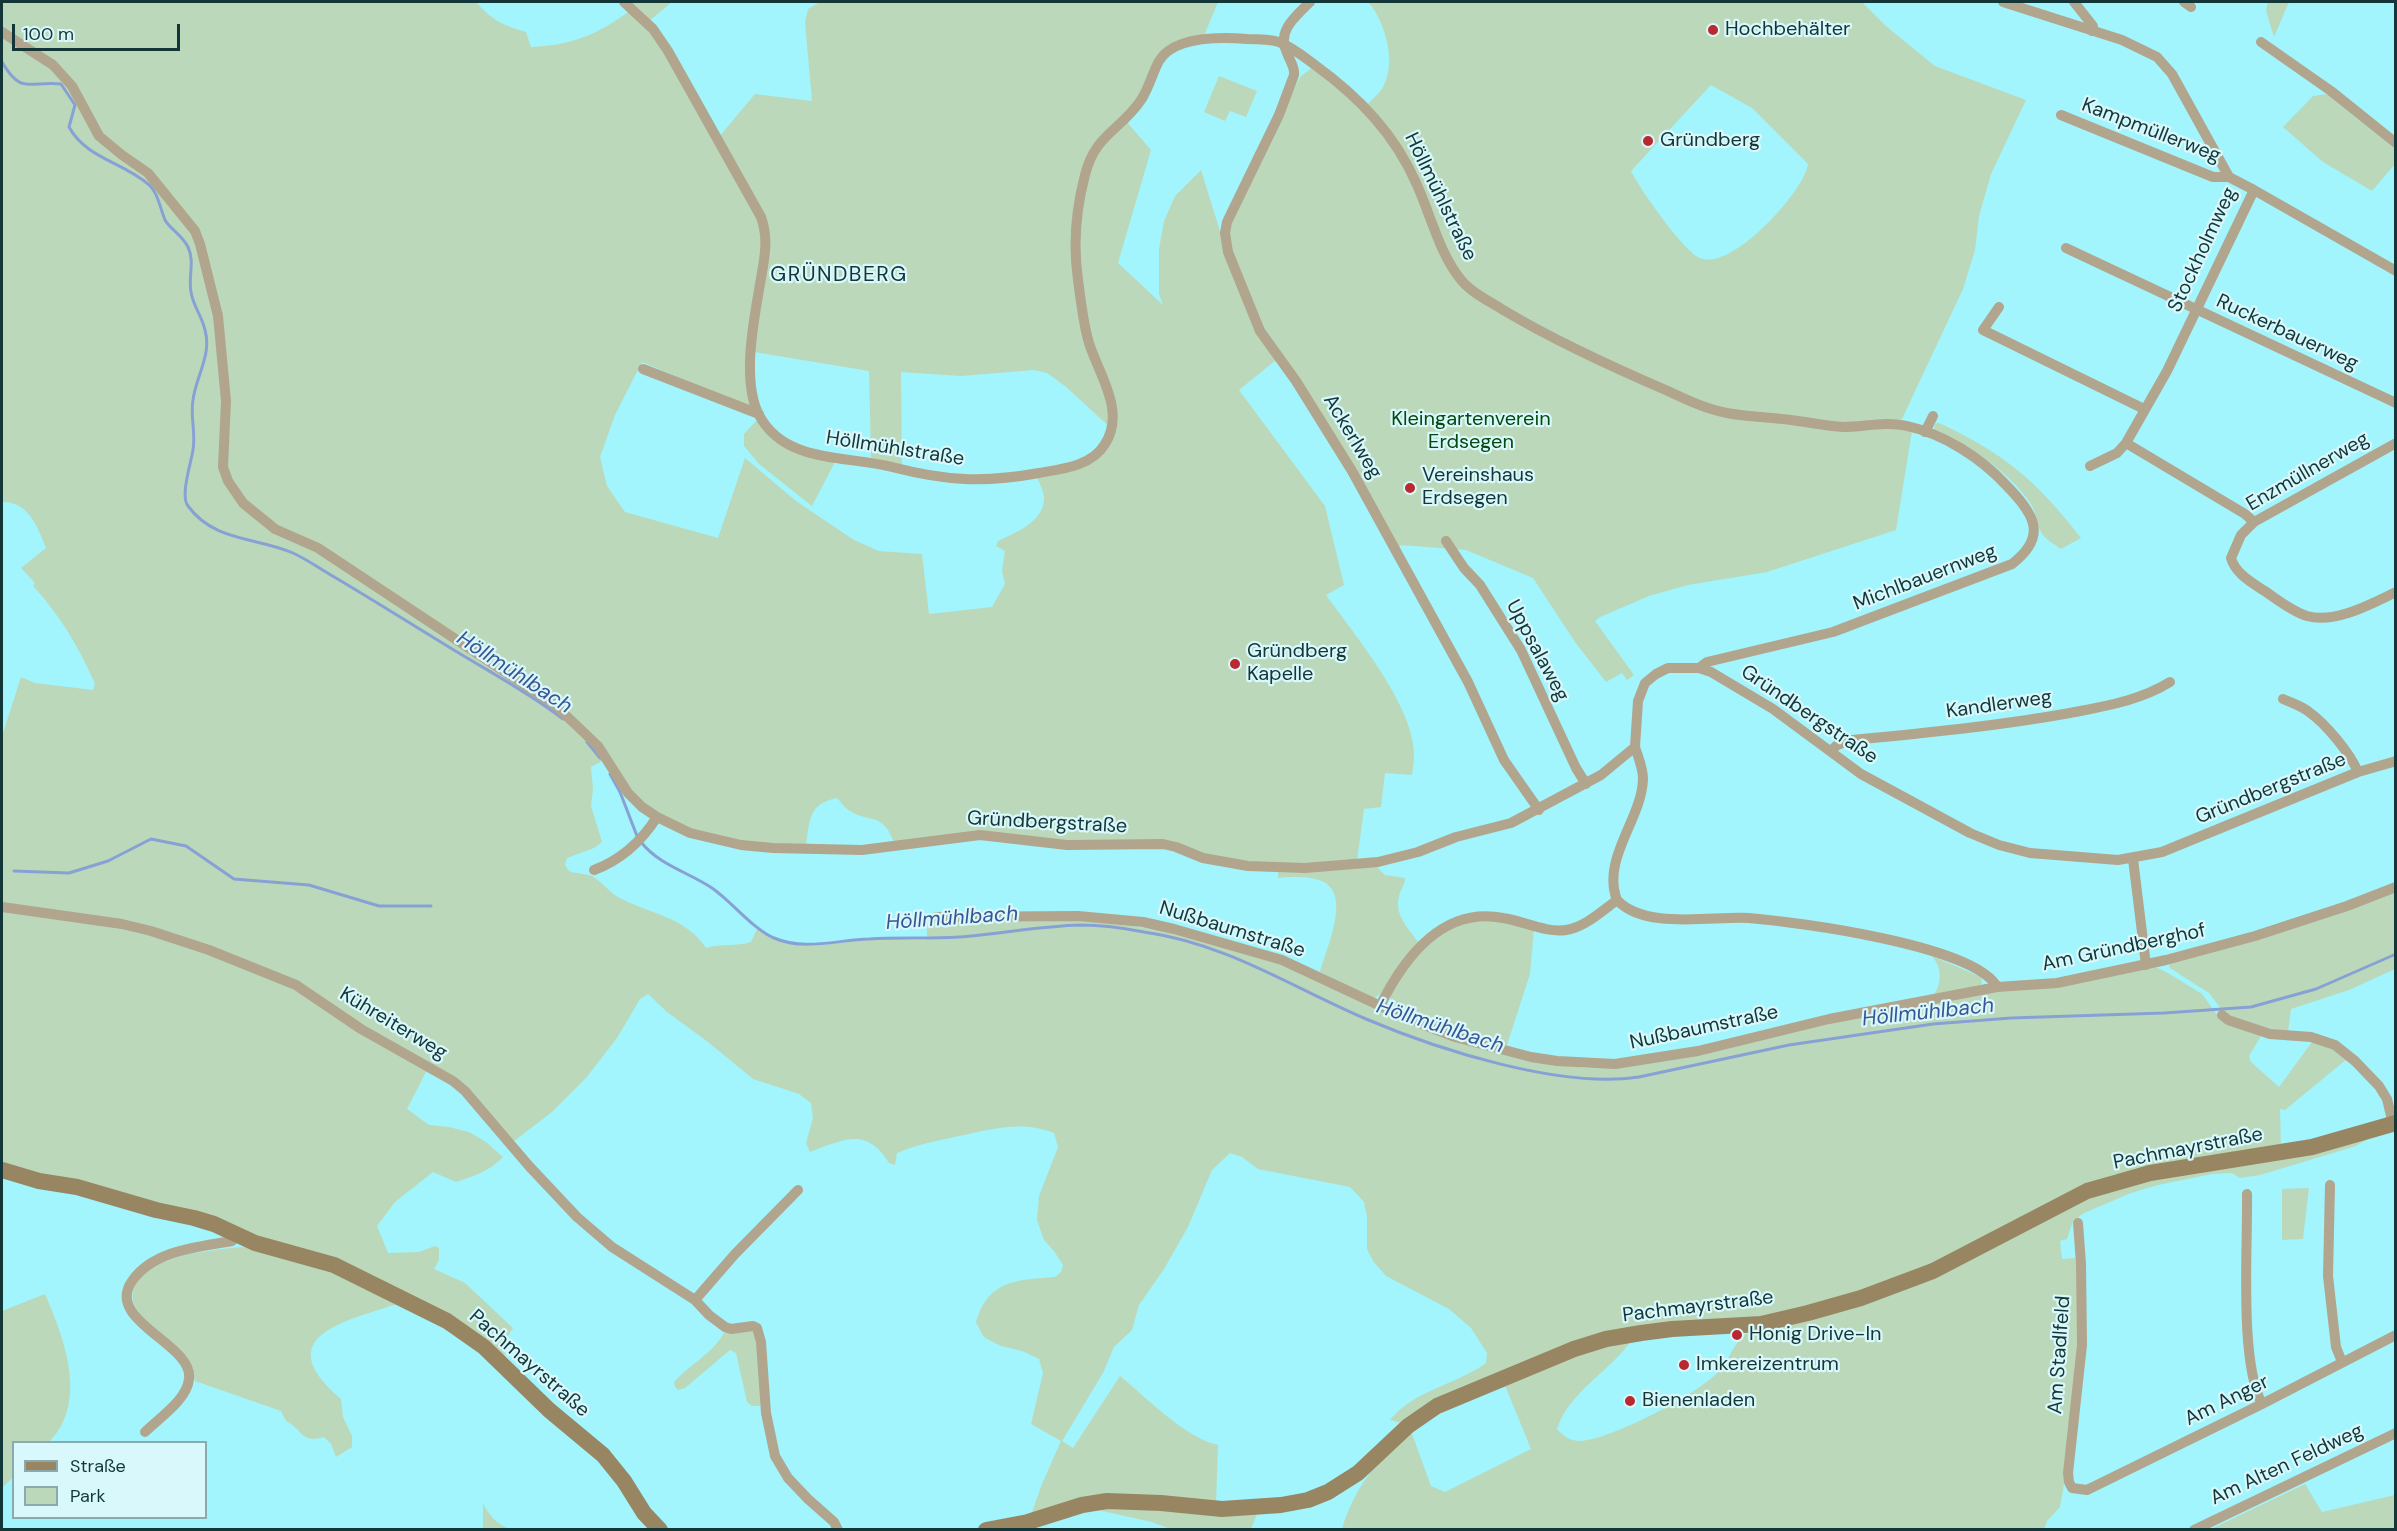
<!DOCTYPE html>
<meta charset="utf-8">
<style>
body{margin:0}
#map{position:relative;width:2397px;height:1531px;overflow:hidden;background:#a2f4fd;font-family:"DM Sans",sans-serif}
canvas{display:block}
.frame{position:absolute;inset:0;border:3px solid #133639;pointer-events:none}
.legend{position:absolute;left:12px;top:1441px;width:195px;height:78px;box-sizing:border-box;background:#d9f8fb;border:2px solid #8aaaad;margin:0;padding:8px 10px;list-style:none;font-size:18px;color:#133639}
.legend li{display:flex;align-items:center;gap:12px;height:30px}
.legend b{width:30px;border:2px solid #8aaaad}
.scale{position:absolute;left:12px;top:24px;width:168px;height:27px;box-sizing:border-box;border:3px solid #133639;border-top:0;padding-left:8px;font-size:18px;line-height:21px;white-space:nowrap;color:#133639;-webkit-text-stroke:4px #d9f8fb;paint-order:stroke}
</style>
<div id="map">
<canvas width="2397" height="1531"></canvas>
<div class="frame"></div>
<ul class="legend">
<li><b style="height:8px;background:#988662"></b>Straße</li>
<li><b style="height:16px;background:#bbd9ba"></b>Park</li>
</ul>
<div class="scale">100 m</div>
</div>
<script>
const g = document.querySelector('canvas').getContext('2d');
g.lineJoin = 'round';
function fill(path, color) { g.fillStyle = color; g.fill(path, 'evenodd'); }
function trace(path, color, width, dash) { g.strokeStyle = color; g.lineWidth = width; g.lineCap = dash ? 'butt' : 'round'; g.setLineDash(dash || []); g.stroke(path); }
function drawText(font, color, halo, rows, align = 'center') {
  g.font = font + ' "DM Sans",sans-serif'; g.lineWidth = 4.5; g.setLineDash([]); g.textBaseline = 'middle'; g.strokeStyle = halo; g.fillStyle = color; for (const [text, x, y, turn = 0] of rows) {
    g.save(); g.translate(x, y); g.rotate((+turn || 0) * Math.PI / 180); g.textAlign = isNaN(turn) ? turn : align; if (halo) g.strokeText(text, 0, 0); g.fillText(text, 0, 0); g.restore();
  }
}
const green = new Path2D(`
 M2 2H476C492 20 502 25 526 32L531 47C573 45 596 35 630 11 673 54 686 95 716 145 731 170 761 207 763 237 765 253 759 270 756 286 750 326 742 368 751 408L642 362 615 415 600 457 607 486 625 512 718 538 745 458 796 501 854 540 879 551 922 554 929 614 992 607 1005 584 1002 571 1005 551 996 546 998 541C1015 533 1044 522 1044 498 1044 492 1039 483 1037 476 1070 470 1103 468 1114 431L1065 386 1047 373 1034 370 961 376 901 372 902 466 871 458 869 371 754 352 759 306 768 256V227L756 201 718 138 755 94 812 101 805 22 808 9 820 2H1218L1203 38C1149 43 1165 64 1139 98 1129 111 1117 119 1106 130 1083 152 1078 184 1075 214L1081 222C1089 173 1086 156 1126 121L1151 150 1118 263 1163 305 1159 294V249L1164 221 1175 196 1201 170 1220 231H1228L1294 88 1301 76 1313 67 1355 100 1382 128 1393 144 1413 183 1449 267 1462 285 1480 298 1530 328 1598 362 1705 409 1727 415 1833 429 1890 428 1912 431 1896 530 1767 572 1688 585 1649 596 1600 617 1595 621 1634 675 1627 680 1622 673 1606 682 1575 642 1533 578 1466 550 1401 545 1398 548 1361 478 1307 390 1281 356 1239 390 1325 506 1344 585 1326 595C1354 634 1412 703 1414 752 1414 760 1413 768 1412 775L1385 773 1381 807 1364 809 1357 861 1288 865 1249 862 1202 854 1166 841H1055L977 831 894 843C883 810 867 824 847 809 843 806 840 801 837 798 808 804 810 820 806 845 751 844 681 839 638 800 626 789 619 771 609 757L591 767 593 789 591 806 602 842 594 848 567 858 565 865 569 871C576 874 584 873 592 876 597 878 610 892 618 897 649 914 685 916 706 948 721 943 735 947 751 942L757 929C793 956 826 943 866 940 886 939 907 940 927 940V924L932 920H1091L1166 931 1218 944 1287 965 1373 1007 1442 1036 1517 1057 1585 1068H1617L1657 1062 1828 1023 2003 990 2051 987 2085 982 2153 966 2168 973 2202 994 2218 1016 2229 1024 2261 1036 2249 1056 2251 1062 2279 1087 2312 1042 2330 1045 2347 1059 2285 1110 2280 1109 2281 1149 2129 1174C2113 1174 2112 1172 2100 1184L2049 1207 2055 1216 2096 1195 2135 1181 2306 1153 2376 1134 2356 1146 2260 1175 2240 1178 2232 1173 2212 1174 2158 1185 2131 1193 2084 1213 2073 1221 2067 1239 2060 1241 2062 1259 2075 1258 2078 1266V1345L2066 1472 2060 1507 2047 1521 2044 1530 1342 1529C1353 1490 1379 1456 1411 1431L1431 1486 1445 1492 1531 1449 1504 1383 1566 1357 1631 1341C1609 1372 1569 1392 1557 1429 1563 1436 1570 1441 1580 1441 1610 1440 1698 1394 1718 1372 1732 1358 1733 1339 1752 1331V1320C1660 1315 1569 1342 1486 1378 1454 1391 1429 1402 1401 1423L1390 1420C1414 1390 1456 1385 1486 1363L1487 1353 1471 1328 1449 1309 1386 1276 1373 1261 1367 1249V1217L1364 1202 1350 1187 1258 1169 1242 1157 1230 1153 1212 1170 1188 1227 1164 1269 1139 1305 1132 1330 1114 1347 1103 1373 1062 1441 1073 1448 1120 1376C1146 1397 1185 1438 1218 1445L1216 1504 1127 1495 1104 1496 1031 1515 1042 1484 1061 1441 1031 1424 1043 1373 1039 1359 1022 1351 1001 1346 987 1339 983 1336 976 1322C988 1279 1019 1280 1055 1277L1061 1272 1063 1265 1054 1251 1044 1240 1037 1220 1039 1196 1058 1147 1054 1133C1022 1120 991 1129 959 1136 937 1141 918 1144 897 1153L895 1165 889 1163C866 1126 843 1140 810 1152L806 1143 813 1118 811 1103 799 1094 753 1079 708 1042 667 1012 648 994 640 999 617 1038 586 1078 552 1112 514 1141C486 1111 467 1084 430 1064L407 1109 429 1125 449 1127 469 1132 486 1142 503 1157C490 1171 474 1176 456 1182L433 1172 395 1202 377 1226 388 1253 419 1252 435 1246 439 1248V1260L434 1269 465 1283 513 1328C505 1339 504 1346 505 1360L483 1340 457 1322 373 1276 340 1262 261 1240 217 1221 155 1205 82 1183 30 1175 2 1166V736L21 677 35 683 93 690 95 684C80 649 60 615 33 586L35 583 21 568 46 548C38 527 28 501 2 502Z
 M628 2H672L649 21Z
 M1368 2H1862L1887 27 1935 66 2026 100 1991 174 1979 216 1975 250 1963 289 1902 419 1844 424 1761 415 1708 404 1600 357 1473 289 1459 274 1432 214 1367 105C1372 99 1380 93 1383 87 1397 62 1385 21 1368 2ZM1711 85 1752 108 1808 164C1804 192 1731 272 1700 258 1683 251 1640 189 1631 171Z
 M2268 2H2289L2274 37 2266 11Z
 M1219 76 1257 91 1246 117 1230 111 1225 121 1204 112Z
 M2327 94 2395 149V164L2372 191 2323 162 2283 127 2313 96Z
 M758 419 766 429 836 460 812 506 759 464 744 446V434Z
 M1939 423C2004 453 2038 482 2081 538L2061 549C2054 544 2043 538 2040 530 2036 521 2036 512 2031 504 2008 470 1970 447 1934 430L1935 424Z
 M1377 867 1385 875 1405 878C1405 886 1400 889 1399 897 1394 914 1408 928 1418 942L1380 994 1373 999 1320 972C1326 949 1354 891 1319 880 1306 876 1291 877 1278 878V871Z
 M2395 891V969L2349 990 2291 1009 2288 1032 2276 1031 2225 1014 2209 993 2170 968 2169 964Z
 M1490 919 1534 929 1530 974 1506 1048 1459 1034 1393 1008 1390 996C1396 984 1422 946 1432 938 1448 925 1470 922 1490 919Z
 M1932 956 1981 977 1982 983 1980 986 1934 995C1942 982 1942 968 1932 956Z
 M2309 1188 2303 1239 2282 1240V1189Z
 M240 1247 252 1248 327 1268 400 1303C346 1321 267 1336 341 1399L343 1417 352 1436V1447L336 1457 331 1444 324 1437C300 1444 303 1429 286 1421L281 1411 195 1381 190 1364 139 1315C107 1259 205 1251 240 1247Z
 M45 1294C64 1338 89 1402 49 1442H14L13 1477 2 1488V1311Z
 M725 1331H751L756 1333 762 1402 759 1406H752L747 1402 736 1353 730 1350 685 1388 678 1390 675 1387 674 1382C690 1364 714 1353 725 1331Z
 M2305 1484 2322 1512 2395 1495V1529H2211Z
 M483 1503C489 1516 497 1524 510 1529H483Z
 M1129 1508 1257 1514 1251 1529 1173 1530 1152 1522 1093 1509Z`);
const stream = new Path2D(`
 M2 62C21 95 29 81 61 84L75 105 69 127C86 158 122 162 148 184 158 192 160 208 165 220 170 229 182 235 188 247 195 262 188 277 191 292 193 306 202 316 205 330 212 355 196 376 193 400 190 416 196 433 193 450 191 463 180 496 188 506 214 542 257 537 293 553 308 560 322 570 336 578 373 600 408 622 444 644 484 669 527 691 563 719
 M587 742 600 758
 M610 774 620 792 637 836
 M641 842C659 865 688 872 712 888 731 901 754 930 774 938 804 951 837 940 869 939 899 937 929 939 959 937 1000 934 1040 926 1081 925 1102 925 1124 928 1144 932 1228 944 1291 987 1366 1019 1439 1050 1561 1089 1639 1077L1789 1045 1933 1024 2011 1018 2164 1013 2251 1007 2316 989 2396 954
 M14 871 69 873 108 861 151 839 186 846 234 879 309 885 379 906H431`);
const street = new Path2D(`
 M624 2 653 29 668 51 761 217C770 242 763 264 759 290 753 325 742 382 759 415 785 464 846 455 892 467 946 481 984 483 1039 473 1062 469 1092 466 1105 444 1126 411 1099 375 1089 343 1083 323 1081 301 1078 280 1073 245 1076 209 1085 175 1095 134 1121 130 1141 100 1149 88 1152 74 1159 61 1174 36 1221 37 1247 39 1258 39 1269 39 1279 42 1292 47 1304 57 1315 65 1359 97 1395 134 1417 185 1431 216 1440 255 1462 281 1473 294 1491 302 1505 311 1557 342 1612 367 1668 391 1687 400 1706 409 1727 413 1748 417 1770 417 1791 420 1808 422 1826 426 1843 427 1864 427 1886 421 1907 426 1944 434 1981 458 2006 485 2032 512 2050 535 2012 564L1833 632 1707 662 1699 668
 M1310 2C1296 16 1276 31 1287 53 1290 61 1295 67 1294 75L1279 115 1227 222 1225 233 1228 252 1260 331 1296 381 1352 471 1468 682 1504 760 1539 810
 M2003 2 2122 40 2157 57 2172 74 2229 177 2254 190 2167 371 2126 443 2245 514 2254 522
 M2074 2 2093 26 2092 31
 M2184 2 2191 7
 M2 32 53 65 72 86 99 136 122 155 148 173 195 231 200 244 218 316 226 401 223 467 228 481 243 503 275 529 318 548 555 705 598 746 628 793 642 807 657 817 690 833 741 845 773 848 862 850 980 835 1067 845 1163 844 1176 847 1203 858 1248 866 1305 868 1378 862 1418 852 1456 837 1511 823 1601 775 1635 747 1638 701 1645 683 1656 674 1668 668H1699L1711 672 1773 709 1861 774 1970 833 1999 845 2030 853 2118 860 2162 852 2358 772 2396 761
 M2261 42 2331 91 2396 143
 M2061 115 2213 177H2229
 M2254 190 2396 271
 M2066 248 2396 403
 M1999 307 1983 330 2144 409
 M643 369 759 414
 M1925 432 1933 416
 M2396 443 2254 522 2241 535 2231 558C2235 573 2251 582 2263 590 2277 599 2291 611 2307 616 2335 624 2371 604 2396 592
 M2090 466 2117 453 2126 443
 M1446 541 1464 568 1480 585 1521 650 1576 768 1586 784
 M2283 699C2292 703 2302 706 2309 712 2326 724 2350 753 2358 772
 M1831 751 1837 745 1852 740C1925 733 1998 726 2070 713 2105 706 2139 701 2170 682
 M2133 859 2146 965
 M594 870C621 860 641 842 657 817
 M1617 900C1645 930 1711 916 1749 918 1796 922 1975 945 1997 987
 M2 907 122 924 151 931 209 950 296 985 361 1029 453 1081 465 1091 529 1166 577 1217 612 1247 695 1300 709 1315 725 1327 731 1329 753 1326 757 1328 761 1342 766 1413 775 1456 788 1478 808 1499 834 1522 838 1530
 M936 917 1078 916 1143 922 1174 929 1282 960 1404 1017 1455 1037 1531 1057 1557 1061 1615 1064 1698 1051 1829 1019 1997 987 2057 983 2166 960 2255 936 2347 906 2396 887
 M1380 1006C1404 958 1442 906 1503 918 1524 921 1545 933 1566 930 1585 927 1602 911 1617 900 1601 859 1642 819 1643 779 1643 767 1638 757 1635 747
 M2222 1015 2228 1020 2270 1034 2311 1037 2335 1045 2355 1061 2379 1086 2387 1099 2393 1124
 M2330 1185 2328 1276 2336 1347 2342 1362
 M2247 1194C2248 1247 2239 1360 2262 1404
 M2078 1223 2081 1264 2082 1345 2068 1473 2069 1482 2072 1488 2087 1490 2262 1404 2396 1335
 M695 1300 735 1254 798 1190
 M145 1432C159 1418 187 1400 189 1379 194 1344 104 1321 132 1281 154 1250 198 1247 232 1241L236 1235
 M2194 1530 2396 1433`);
const secondary = new Path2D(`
 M2 1170 39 1181 77 1187 156 1210 194 1218 214 1224 255 1243 334 1265 447 1321 484 1347 549 1410 603 1455 624 1481 644 1513 660 1530
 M986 1530 1028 1522 1082 1505 1107 1501 1161 1503 1222 1509 1281 1505 1308 1500 1328 1492 1358 1473 1408 1426 1437 1406 1574 1349 1606 1339 1641 1333 1672 1329 1761 1324 1808 1313 1861 1298 1933 1271 2087 1191 2150 1173 2312 1147 2396 1123`);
const markers = [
 [1713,30,6,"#b9292f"],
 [1648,141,6,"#b9292f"],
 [1410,488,6,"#b9292f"],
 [1235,664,6,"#b9292f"],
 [1737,1335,6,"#b9292f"],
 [1684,1365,6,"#b9292f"],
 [1630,1401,6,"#b9292f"]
];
const poiNames = [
 ["Hochbehälter",1725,30],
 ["Gründberg",1660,141],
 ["Vereinshaus",1422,476],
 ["Erdsegen",1422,499],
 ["Gründberg",1247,652],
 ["Kapelle",1247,675],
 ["Honig Drive-In",1749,1335],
 ["Imkereizentrum",1696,1365],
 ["Bienenladen",1642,1401]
];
const streetNames = [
 ["Kampmüllerweg",2151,131,21],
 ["Höllmühlstraße",1440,197,64],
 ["Stockholmweg",2203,250,-65],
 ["Ruckerbauerweg",2287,333,25],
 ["Ackerlweg",1352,437,59],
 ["Höllmühlstraße",895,449,9],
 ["Enzmüllnerweg",2308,472,-30],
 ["Michlbauernweg",1925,578,-21],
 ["Uppsalaweg",1537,651,62],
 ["Kandlerweg",1999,705,-8],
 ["Gründbergstraße",1809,715,34],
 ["Gründbergstraße",2271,789,-22],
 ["Gründbergstraße",1047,823,3],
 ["Nußbaumstraße",1232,930,17],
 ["Am Gründberghof",2124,948,-12],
 ["Kühreiterweg",393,1024,31],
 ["Nußbaumstraße",1704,1028,-12],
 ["Pachmayrstraße",2188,1149,-11],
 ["Pachmayrstraße",1698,1307,-7],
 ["Am Stadlfeld",2060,1355,-86],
 ["Pachmayrstraße",529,1364,41],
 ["Am Anger",2227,1401,-26],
 ["Am Alten Feldweg",2287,1465,-25]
];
const parkNames = [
 ["Kleingartenverein",1471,420],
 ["Erdsegen",1471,443]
];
const neighbourhoodNames = [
 ["GRÜNDBERG",839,275]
];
const waterNames = [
 ["Höllmühlbach",514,673,33],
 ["Höllmühlbach",952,919,-4],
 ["Höllmühlbach",1928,1013,-6],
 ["Höllmühlbach",1440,1027,18]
];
fill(green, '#bbd9ba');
trace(stream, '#88a1d4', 3);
trace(street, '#b1a58d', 10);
trace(secondary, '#988662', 16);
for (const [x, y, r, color] of markers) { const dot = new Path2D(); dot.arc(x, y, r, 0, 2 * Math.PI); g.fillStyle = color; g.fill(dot); trace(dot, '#d9f8fb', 2); }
drawText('20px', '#133639', '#d9f8fb', poiNames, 'left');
drawText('20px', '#133639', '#d9f8fb', streetNames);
drawText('20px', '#04490e', '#d9f8fb', parkNames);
g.letterSpacing = '1.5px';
drawText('21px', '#133639', '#d9f8fb', neighbourhoodNames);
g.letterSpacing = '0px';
drawText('italic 21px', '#385595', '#d9f8fb', waterNames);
</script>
